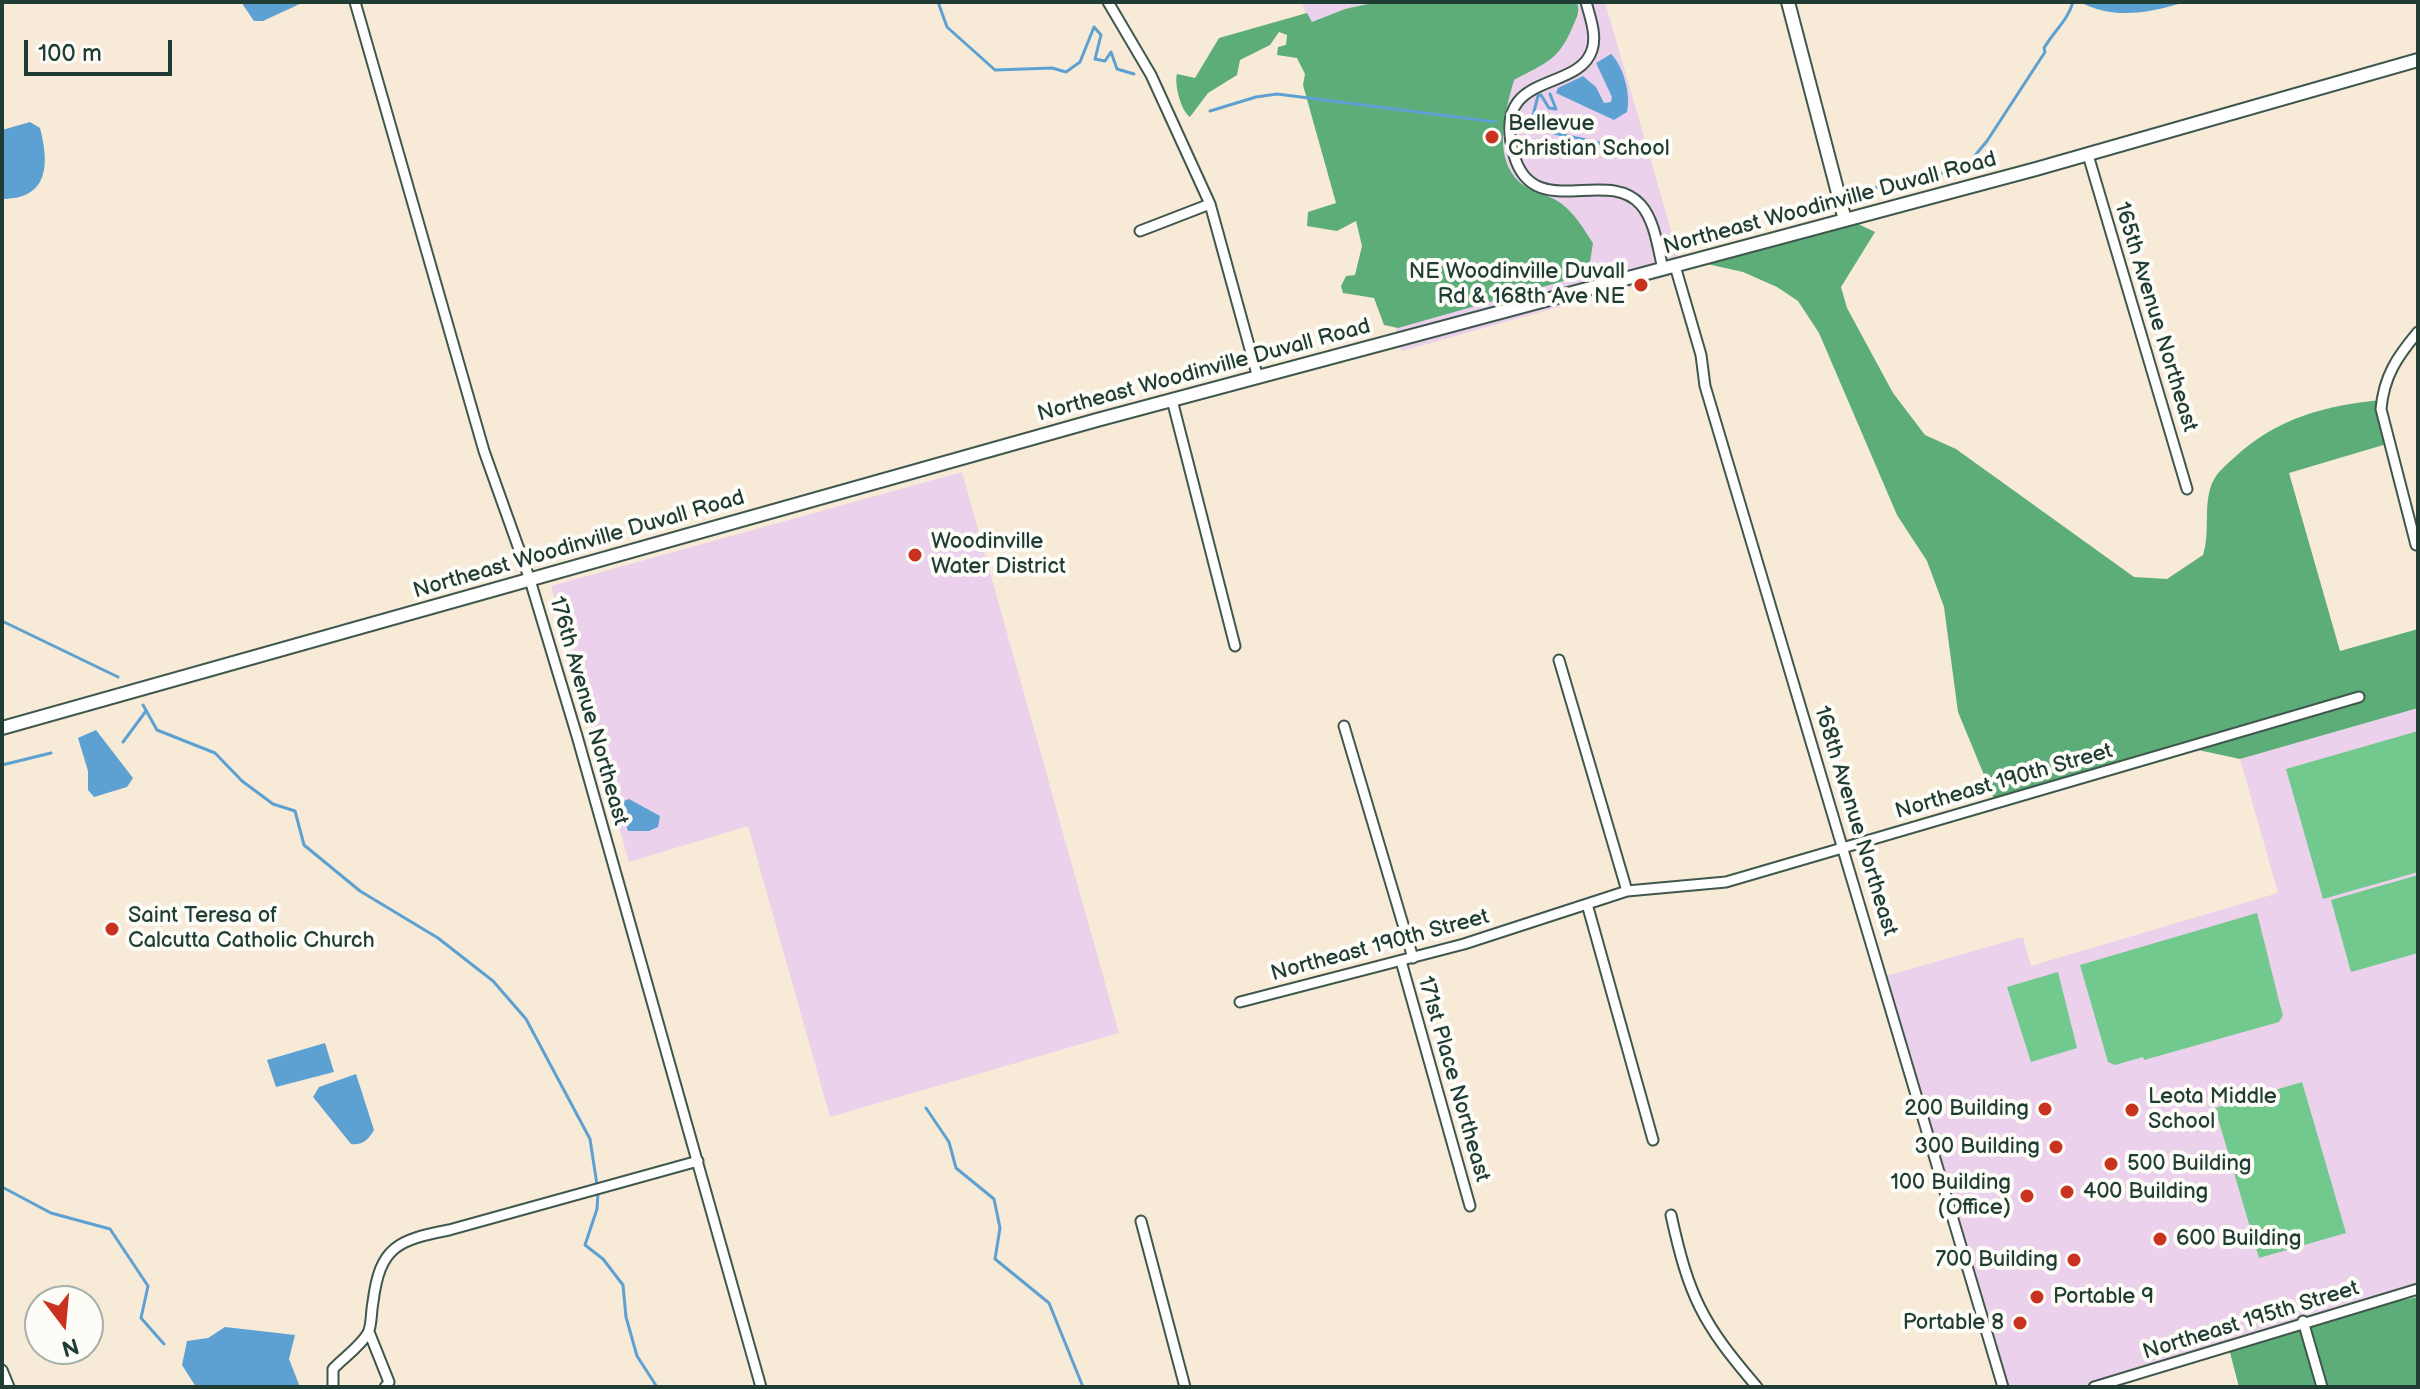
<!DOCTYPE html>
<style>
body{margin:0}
#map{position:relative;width:2420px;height:1389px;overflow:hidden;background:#f7ead7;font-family:"Balsamiq Sans",sans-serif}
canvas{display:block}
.frame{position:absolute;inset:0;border:4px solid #1f3d34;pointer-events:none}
.north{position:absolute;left:24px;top:1285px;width:80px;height:80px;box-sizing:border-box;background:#fdfcf7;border:2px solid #a4b0a9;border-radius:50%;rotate:164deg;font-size:22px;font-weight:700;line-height:32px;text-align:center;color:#1f3d34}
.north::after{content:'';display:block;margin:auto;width:28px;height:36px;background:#c8321e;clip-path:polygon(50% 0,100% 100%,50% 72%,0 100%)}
.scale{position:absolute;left:24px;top:40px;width:148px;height:36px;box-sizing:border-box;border:4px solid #1f3d34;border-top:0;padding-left:10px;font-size:24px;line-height:28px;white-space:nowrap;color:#1f3d34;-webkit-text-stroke:6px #fdfcf7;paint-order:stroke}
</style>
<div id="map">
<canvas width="2420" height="1389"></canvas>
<div class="frame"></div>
<div class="north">N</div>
<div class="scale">100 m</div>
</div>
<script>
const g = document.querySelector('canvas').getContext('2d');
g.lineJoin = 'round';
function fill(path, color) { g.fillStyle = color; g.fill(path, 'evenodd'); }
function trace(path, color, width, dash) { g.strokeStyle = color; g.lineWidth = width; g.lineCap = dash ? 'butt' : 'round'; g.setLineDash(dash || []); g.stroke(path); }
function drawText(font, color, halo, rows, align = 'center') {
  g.font = font + ' "Balsamiq Sans",sans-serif'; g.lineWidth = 8; g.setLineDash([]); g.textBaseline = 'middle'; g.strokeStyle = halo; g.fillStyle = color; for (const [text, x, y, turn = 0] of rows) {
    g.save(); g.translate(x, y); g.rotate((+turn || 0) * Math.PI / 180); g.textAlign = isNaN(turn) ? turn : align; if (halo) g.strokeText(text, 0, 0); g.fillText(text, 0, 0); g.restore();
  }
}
const built = new Path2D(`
 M1302 2H1605L1683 272 1402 351Z
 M962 472 1119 1033 830 1117 748 826 629 862 551 586Z
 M2418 708V1290L2092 1387H2003L1882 977 2023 937 2031 966 2278 893 2240 759Z`);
const green = new Path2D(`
 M2418 731V872L2323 899 2286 769Z
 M2418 875V953L2351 972 2331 900Z
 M2257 913 2280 1005 2283 1015 2279 1022 2144 1060 2143 1057 2115 1065 2108 1062 2080 965Z
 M2058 972 2077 1048 2031 1062 2007 987Z
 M2302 1082 2346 1233 2259 1258 2215 1108Z`);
const forest = new Path2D(`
 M1377 2H1577C1580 13 1577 16 1573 26 1558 61 1547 62 1514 80 1505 112 1491 160 1523 185 1531 191 1543 194 1552 198 1572 208 1581 225 1593 243L1588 274 1398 328 1384 325 1374 298 1343 293 1341 286 1346 276 1355 275 1362 246 1356 221 1337 231 1307 226 1308 212 1336 203 1303 85 1305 74 1297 58 1277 55 1278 47 1286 45 1287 35 1279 32 1270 45 1240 60 1237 75 1208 93 1190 117C1181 111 1174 84 1177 74L1195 78 1219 38 1307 13 1312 22 1345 9Z
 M1856 223 1875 232 1841 287 1847 308 1893 393 1925 435 1956 449 2134 577 2167 579 2203 555C2210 533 2204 510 2210 489 2214 474 2225 466 2236 456 2277 418 2327 405 2382 400L2390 443 2289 473 2340 651 2418 629V708L2240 759 2189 748 1994 799 1958 712 1944 607 1927 561 1897 515 1819 333 1798 301 1777 287 1743 272 1707 264Z
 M2418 1297V1385L2239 1387 2228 1345 2303 1321Z`);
const water = new Path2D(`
 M241 2H304L263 21H254Z
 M2080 2H2185C2150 13 2113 20 2080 2Z
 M1611 54C1624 67 1631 95 1627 112L1614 120 1556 93 1558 88 1583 76 1596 87 1604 103 1611 102 1612 97 1596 63Z
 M30 122 40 128C49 163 50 199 2 199V130Z
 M96 730 133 778 127 787 94 797 88 790V771L78 738Z
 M629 799 660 816 658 827 649 831H628L618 803Z
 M325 1043 334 1072 276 1087 267 1060Z
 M356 1074 374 1130C369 1139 362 1146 351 1144L313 1097 319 1087Z
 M225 1327 295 1335 289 1359 300 1387H196L182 1365 187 1341 208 1338Z`);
const stream = new Path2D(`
 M938 2 947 27 995 70 1052 68 1066 72 1080 62 1094 27 1101 35 1095 59 1105 61 1111 52 1117 69 1134 74
 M1210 111 1256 97 1277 94 1496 122
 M1519 124 1533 115 1538 96 1541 95 1549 108 1556 109 1550 94
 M1518 125 1626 149
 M1854 195 1865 187 1899 189 1968 164 1987 141 2045 52 2044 48C2054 31 2068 20 2073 2
 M2 621 118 677
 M143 705 157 730 215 753 242 781 273 804 295 811 304 845 360 891 438 938 493 981 526 1019 590 1139 597 1185
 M123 742 146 711
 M2 765 51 753
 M926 1108 949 1142 956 1168 994 1199 1000 1228 995 1259 1049 1303 1083 1387
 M2 1187 51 1213 110 1229 148 1286 141 1318 164 1344
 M598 1193 597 1209 585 1245 603 1259 623 1285 626 1317 637 1356 657 1387`);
const street = new Path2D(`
 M355 2 484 451 530 580 577 736 761 1387
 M1108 2 1151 75 1210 204 1258 378
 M1586 2C1590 17 1597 35 1592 50 1578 94 1489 69 1514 155 1533 223 1607 166 1641 205 1655 221 1658 249 1663 269
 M2088 155 2187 489
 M1140 231 1210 204
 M1675 266 1701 355 1705 386 2003 1387
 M1172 400 1235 646
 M2416 545 2381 409C2384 376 2397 357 2418 332
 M1559 660 1627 891
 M1344 726 1413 958
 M1587 904 1653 1140
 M1401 961 1470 1206
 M1240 1002 1464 944 1627 891 1726 882 2359 697
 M1671 1215C1689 1297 1702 1323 1757 1387
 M1141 1221 1185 1387
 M2303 1321 2322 1387
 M369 1332 389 1382 385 1387
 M2 1370 9 1387
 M333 1387V1369C344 1357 360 1347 368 1333 372 1325 371 1311 373 1302 380 1247 397 1240 449 1230L698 1161
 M2094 1387 2418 1289`);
const secondary = new Path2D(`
 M1788 2 1845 220
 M2 728 1097 420 2036 169 2418 60`);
const markers = [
 [1492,137,8,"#c8321e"],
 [1641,285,8,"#c8321e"],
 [915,555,8,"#c8321e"],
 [112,929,8,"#c8321e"],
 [2045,1109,8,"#c8321e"],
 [2132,1110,8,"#c8321e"],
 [2056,1147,8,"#c8321e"],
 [2111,1164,8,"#c8321e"],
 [2067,1192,8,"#c8321e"],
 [2027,1196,8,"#c8321e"],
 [2160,1239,8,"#c8321e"],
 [2074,1260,8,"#c8321e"],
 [2037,1297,8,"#c8321e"],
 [2020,1323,8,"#c8321e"]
];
const poiNames = [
 ["Bellevue",1508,124],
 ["Christian School",1508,149],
 ["NE Woodinville Duvall",1625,272,"right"],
 ["Rd & 168th Ave NE",1625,297,"right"],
 ["Woodinville",931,542],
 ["Water District",931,567],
 ["Saint Teresa of",128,916],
 ["Calcutta Catholic Church",128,941],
 ["Leota Middle",2148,1097],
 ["School",2148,1122],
 ["200 Building",2029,1109,"right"],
 ["300 Building",2040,1147,"right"],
 ["500 Building",2127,1164],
 ["100 Building",2011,1183,"right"],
 ["(Office)",2011,1208,"right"],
 ["400 Building",2083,1192],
 ["600 Building",2176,1239],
 ["700 Building",2058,1260,"right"],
 ["Portable 9",2053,1297],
 ["Portable 8",2004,1323,"right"]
];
const streetNames = [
 ["Northeast Woodinville Duvall Road",1830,204,-15],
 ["165th Avenue Northeast",2155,317,73],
 ["Northeast Woodinville Duvall Road",1204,371,-15],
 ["Northeast Woodinville Duvall Road",579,545,-16],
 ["176th Avenue Northeast",588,711,74],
 ["Northeast 190th Street",2004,782,-16],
 ["168th Avenue Northeast",1855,821,73],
 ["Northeast 190th Street",1380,946,-15],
 ["171st Place Northeast",1453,1079,74],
 ["Northeast 195th Street",2251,1321,-17]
];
fill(built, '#ebd1eb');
fill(green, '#72c98e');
fill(forest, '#5dad79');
fill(water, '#5da1d2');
trace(stream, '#5da1d2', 3);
trace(street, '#3f574c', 13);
trace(secondary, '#3f574c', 16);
trace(street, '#fff', 9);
trace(secondary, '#fff', 12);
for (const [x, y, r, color] of markers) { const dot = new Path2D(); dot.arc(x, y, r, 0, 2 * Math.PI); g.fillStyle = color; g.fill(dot); trace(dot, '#fdfcf7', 3); }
drawText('22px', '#1f3d34', '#fdfcf7', poiNames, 'left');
drawText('22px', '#1f3d34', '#fdfcf7', streetNames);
</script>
